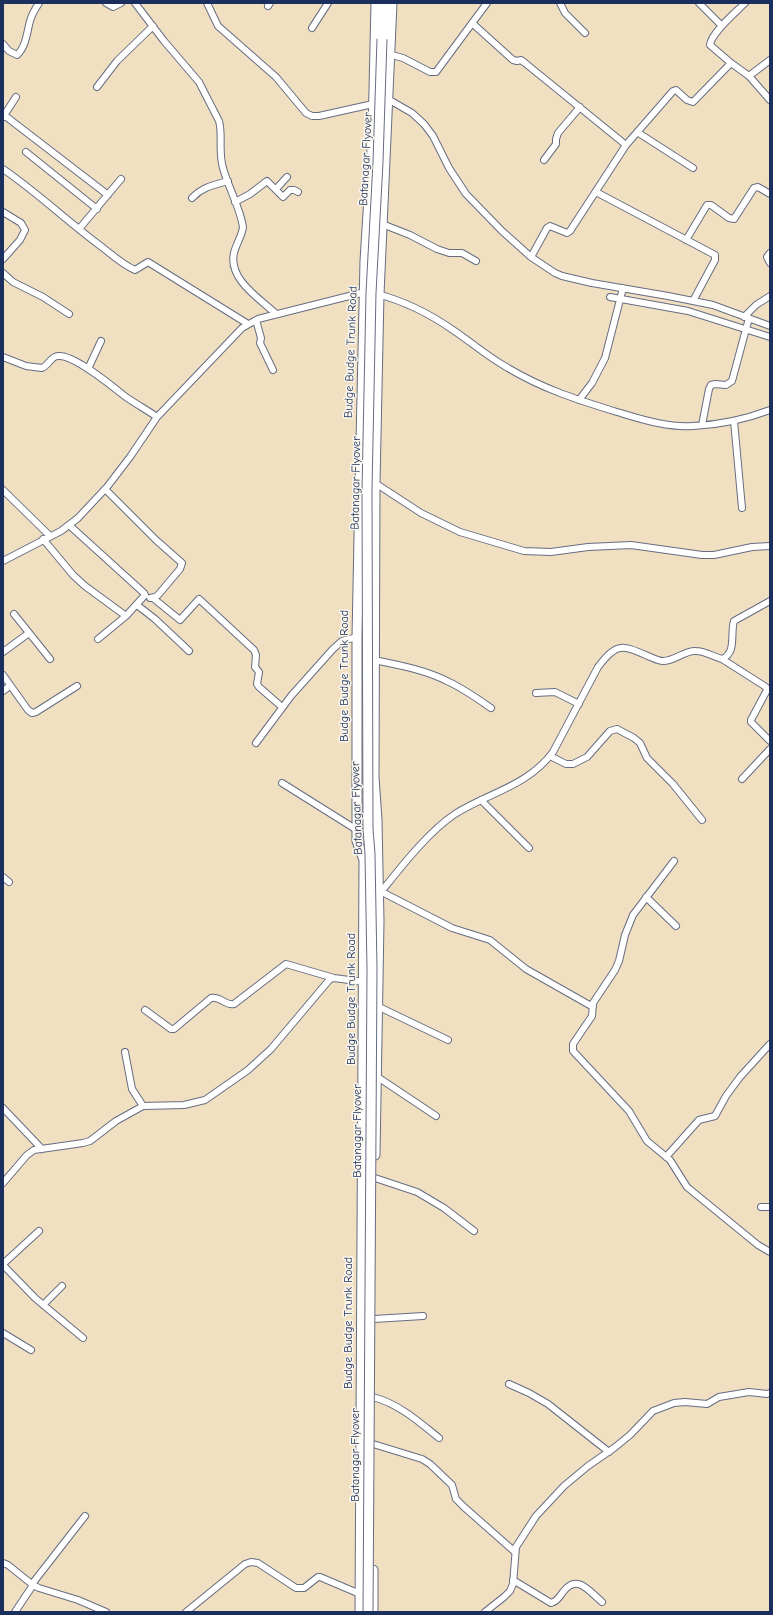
<!DOCTYPE html>
<style>
body{margin:0}
#map{position:relative;width:773px;height:1615px;overflow:hidden;background:#f1dfc1;font-family:"Comic Neue",sans-serif}
canvas{display:block}
.frame{position:absolute;inset:0;border:4px solid #1b2f5e;pointer-events:none}
</style>
<div id="map">
<canvas width="773" height="1615"></canvas>
<div class="frame"></div>
</div>
<script>
const g = document.querySelector('canvas').getContext('2d');
g.lineJoin = 'round';
function trace(path, color, width, dash) { g.strokeStyle = color; g.lineWidth = width; g.lineCap = dash ? 'butt' : 'round'; g.setLineDash(dash || []); g.stroke(path); }
function drawText(font, color, halo, rows, align = 'center') {
  g.font = font + ' "Comic Neue",sans-serif'; g.lineWidth = 3; g.setLineDash([]); g.textBaseline = 'middle'; g.strokeStyle = halo; g.fillStyle = color; for (const [text, x, y, turn = 0] of rows) {
    g.save(); g.translate(x, y); g.rotate((+turn || 0) * Math.PI / 180); g.textAlign = isNaN(turn) ? turn : align; if (halo) g.strokeText(text, 0, 0); g.fillText(text, 0, 0); g.restore();
  }
}
const street = new Path2D(`
 M106 3 113 7 121 3
 M135 3 164 41 199 82 219 121C223 135 218 151 223 168 228 187 240 207 243 227 242 236 236 244 234 253 228 279 259 298 276 314
 M207 3 218 26 276 77 306 113 312 116H319L373 104
 M560 3 565 13 585 33
 M699 3 722 26
 M745 3C736 12 711 33 710 45L731 63 749 76 770 100
 M268 6 270 3
 M472 23 513 60 517 61 521 60 525 63 626 145
 M312 28 328 3
 M3 44 9 51 17 55C26 47 27 32 30 21 32 14 35 9 39 3
 M388 54 403 58 430 72H436L487 3
 M749 76 770 60
 M97 87 117 61 153 26
 M386 98 412 113 424 124 433 136 449 168 466 194 502 231 531 257 555 273 562 276 592 283 668 296 713 305 770 326
 M4 115 108 195
 M3 117 16 97
 M637 132 693 168
 M26 152 97 209
 M544 160 556 144V139L558 133 580 107
 M3 169C38 193 68 222 102 247 112 255 123 265 135 270L148 262 248 324
 M276 189 287 177
 M596 192 715 255V260L693 301
 M192 198C202 187 214 185 228 181
 M235 202 250 194 267 181 283 197 290 190H294L298 192
 M382 224 410 235 437 249 449 253H462L476 261
 M79 229 121 179
 M686 240 707 205H711L729 218 734 219 754 188 758 187 770 194
 M770 253 767 257 770 263
 M531 257 547 228 550 226 567 233 570 231 626 145 673 91 676 90 687 100 693 102 731 63
 M3 259 20 240 25 230 21 223 3 212
 M3 273 13 282 43 297 69 314
 M377 294C404 301 430 314 453 330 471 342 488 357 508 368 543 389 578 400 617 412 641 419 668 428 693 426 719 425 746 419 770 410
 M610 297 688 311 770 337
 M744 317 756 305 770 296
 M256 320 261 338 260 343 273 370
 M3 357 26 366 42 368C48 366 51 356 58 356 74 354 113 387 126 397 136 404 147 410 157 417
 M88 369 101 341
 M579 400 592 383 605 358 623 288
 M734 421 742 508
 M702 425 709 389 711 385 715 384 726 385 732 381 749 318
 M375 483 421 513 460 532 524 551 551 552 588 547 631 545 702 555H714L752 547 770 546
 M105 489 156 540 182 563 180 569 158 595 155 597 150 598
 M3 490 50 536
 M69 525 144 593 145 595 126 616 98 639
 M43 539 73 575 85 586 126 616
 M3 561 61 531 78 518 107 487 130 457 157 417 242 328 258 319 365 292H368
 M153 598 180 620 199 599 254 650 256 655 255 667 259 672 257 684 259 687 282 707
 M137 605 155 619 189 651
 M14 614 50 659
 M3 652 29 633
 M722 659 766 687 767 690 751 720V722L770 741
 M374 660C399 665 426 670 449 682 464 689 478 699 491 708
 M3 675 28 710 32 713 36 712 77 686
 M3 691 10 686
 M536 693 555 692 579 704
 M256 743 291 696 333 649 342 641 357 637
 M550 756 566 764H573L587 757 610 731 617 729 634 738 640 743 647 758 673 784 702 820
 M742 779 770 749
 M282 783 357 830
 M481 800 529 848
 M674 861 633 915 625 935 619 961 615 970 593 1003 592 1016 573 1044V1051L629 1111 647 1141 670 1160 687 1187 758 1245 770 1252
 M3 877 9 882
 M378 890 452 928 490 940 526 969 593 1007
 M381 892C401 867 429 831 455 814 488 793 528 786 553 752L598 667C617 642 622 645 648 656 653 658 658 661 663 661 675 661 685 650 696 651 705 651 714 657 722 659 737 653 730 633 734 621L770 601
 M646 897 676 926
 M377 1006 448 1040
 M145 1010 171 1029H174L211 998C221 996 225 1006 234 1004L286 964 334 978
 M125 1052 132 1089 143 1106
 M376 1076 436 1116
 M3 1108 42 1149
 M666 1157 699 1120 715 1116 726 1096 740 1077 770 1044
 M375 1178 417 1192 444 1208 474 1231
 M3 1183 27 1155 34 1150 83 1143 90 1141 116 1121 143 1106 184 1105 205 1100 248 1070 271 1049 330 979 334 978 364 982
 M761 1207H770
 M3 1264 39 1231
 M3 1265 35 1298 83 1338
 M43 1305 62 1286
 M374 1319 423 1316
 M3 1333 31 1350
 M509 1384 529 1393 548 1404 609 1452
 M373 1397C399 1404 418 1421 439 1438
 M373 1444 422 1459 430 1464 452 1485 456 1499 464 1507 515 1552
 M3 1563 8 1565 33 1585 39 1588 78 1600 106 1612
 M513 1580 551 1603C558 1601 559 1597 563 1592 577 1573 589 1591 602 1602
 M32 1584 85 1516
 M15 1612 33 1585
 M186 1612 245 1564 251 1562 258 1563 296 1588H304L318 1577H320L360 1594
 M485 1612 504 1597 510 1591 513 1584 516 1547 536 1516 564 1486 588 1466 614 1448 630 1435 653 1411 674 1403 685 1402 707 1404 719 1397 749 1392 767 1394 770 1393`);
const secondary = new Path2D(`
 M382 39 384 3
 M375 1155 379 921 377 820 374 777 375 483 379 294 392 3
 M373 1570V1612
 M360 1612 364 860 357 841V637L360 487 365 261 373 133 376 3`);
const secondaryBridge = new Path2D(`
 M368 1612 372 969 370 854 368 829 367 490 371 293 378 162 382 39`);
const streetNames = [
 ["Batanagar Flyover",366,159,-87],
 ["Budge Budge Trunk Road",351,352,-88],
 ["Batanagar Flyover",356,483,-89],
 ["Budge Budge Trunk Road",345,676,-90],
 ["Batanagar Flyover",357,808,-92],
 ["Budge Budge Trunk Road",352,999,-90],
 ["Batanagar Flyover",358,1131,-90],
 ["Budge Budge Trunk Road",349,1323,-90],
 ["Batanagar Flyover",356,1455,-90]
];
trace(street, '#666d81', 8);
trace(secondary, '#666d81', 11);
trace(street, '#fff', 6);
trace(secondary, '#fff', 9);
trace(secondaryBridge, '#666d81', 11, []);
trace(secondaryBridge, '#fff', 9);
drawText('12px', '#1b2f5e', '#fbf7ec', streetNames);
</script>
